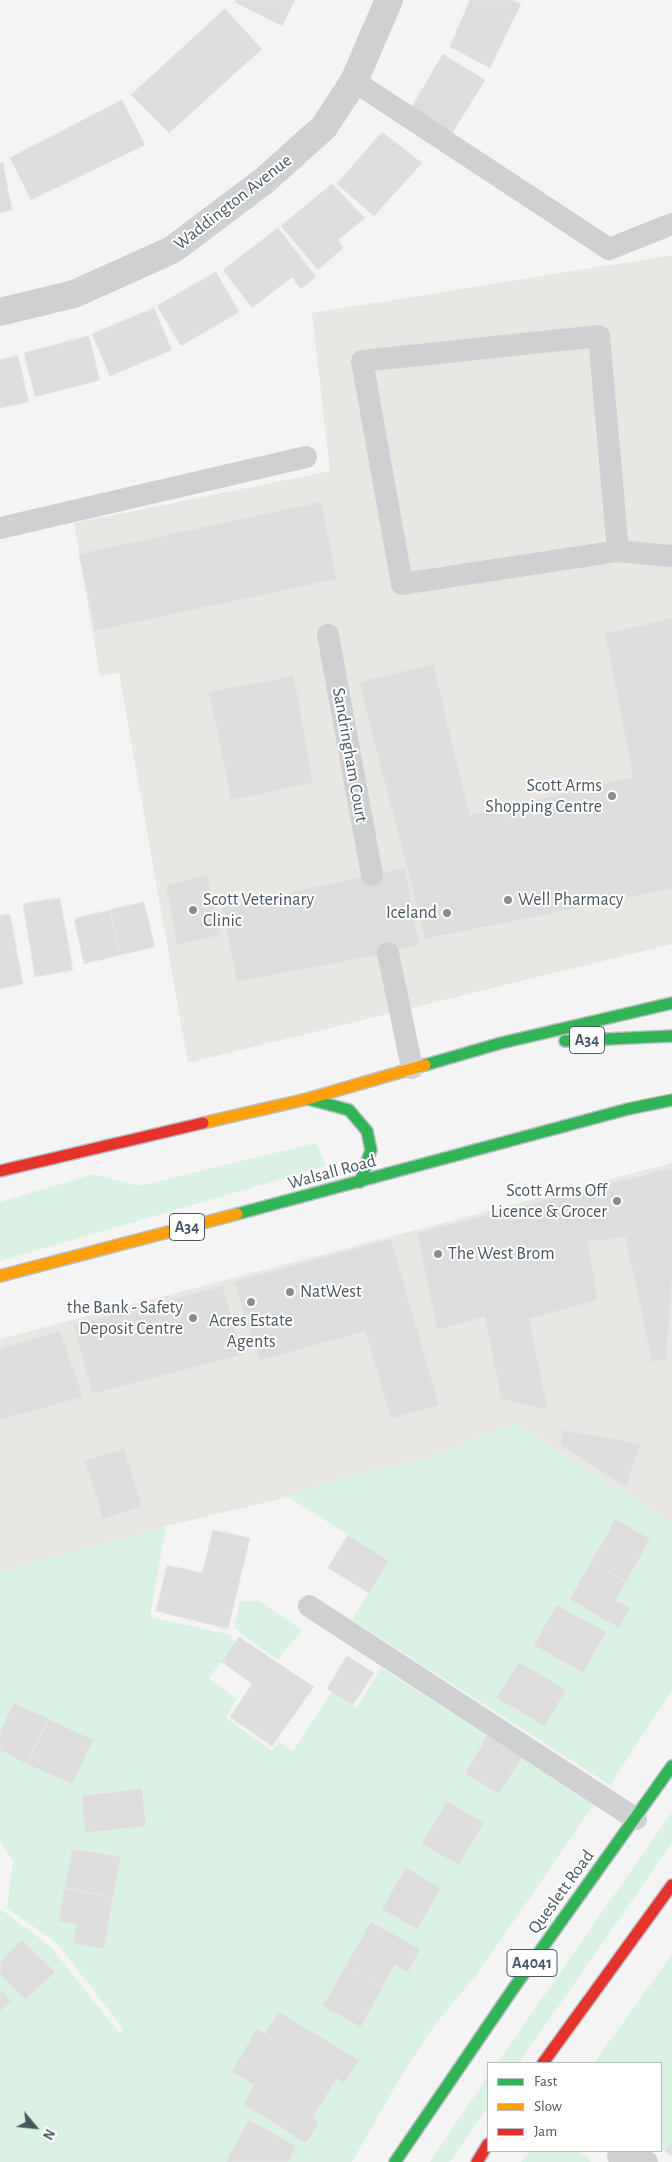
<!DOCTYPE html>
<style>
body{margin:0}
#map{position:relative;width:672px;height:2162px;overflow:hidden;background:#f4f4f4;font-family:"Alegreya Sans",sans-serif}
canvas{display:block}
.legend{position:absolute;left:487px;top:2062px;width:175px;height:90px;box-sizing:border-box;background:#fff;border:1px solid #b7bbc0;margin:0;padding:6px 9px;list-style:none;font-size:15px;color:#4a5661}
.legend li{display:flex;align-items:center;gap:10px;height:25px}
.legend b{width:25px;border:1px solid #b7bbc0}
.north{position:absolute;left:10px;top:2102px;width:50px;height:50px;-webkit-text-stroke:4px #fff;paint-order:stroke;rotate:118deg;font-size:14px;font-weight:700;line-height:20px;text-align:center;color:#4a5661}
.north::after{content:'';display:block;margin:auto;width:18px;height:22px;background:#4a5661;clip-path:polygon(50% 0,100% 100%,50% 72%,0 100%)}
</style>
<div id="map">
<canvas width="672" height="2162"></canvas>
<ul class="legend">
<li><b style="height:6px;background:#30b455"></b>Fast</li>
<li><b style="height:6px;background:#ff9f0a"></b>Slow</li>
<li><b style="height:6px;background:#e5322d"></b>Jam</li>
</ul>
<div class="north">N</div>
</div>
<script>
const g = document.querySelector('canvas').getContext('2d');
g.lineJoin = 'round';
function fill(path, color) { g.fillStyle = color; g.fill(path, 'evenodd'); }
function trace(path, color, width, dash) { g.strokeStyle = color; g.lineWidth = width; g.lineCap = dash ? 'butt' : 'round'; g.setLineDash(dash || []); g.stroke(path); }
function drawText(font, color, halo, rows, align = 'center') {
  g.font = font + ' "Alegreya Sans",sans-serif'; g.lineWidth = 4; g.setLineDash([]); g.textBaseline = 'middle'; g.strokeStyle = halo; g.fillStyle = color; for (const [text, x, y, turn = 0] of rows) {
    g.save(); g.translate(x, y); g.rotate((+turn || 0) * Math.PI / 180); g.textAlign = isNaN(turn) ? turn : align; if (halo) g.strokeText(text, 0, 0); g.fillText(text, 0, 0); g.restore();
  }
}
const commercial = new Path2D(`
 M672 255V944L188 1063 119 673 100 677 74 523 330 471 312 313Z
 M672 1163V1523L515 1423 428 1458 344 1477 288 1497 166 1526 0 1573V1339Z`);
const green = new Path2D(`
 M316 1143 326 1166 0 1261V1202L94 1174 138 1186Z
 M515 1423 672 1523V1691L610 1785 352 1620 389 1561 288 1497 344 1477 428 1458Z
 M166 1526 150 1617 231 1635 235 1643 209 1678 237 1699 226 1718 272 1751 279 1741 293 1751 332 1692 357 1708 381 1668 595 1803 478 1973 434 2026 400 2078 352 2162H0V1911L2 1910 50 1946 120 2034 123 2029 57 1943 7 1908 13 1862 0 1840V1572Z
 M240 1601H259L302 1630 278 1660 234 1628Z
 M672 1812V1843L519 2063H497Z
 M672 1954V2156L661 2149V2063H594Z
 M488 2076V2107L450 2162H430Z
 M529 2151H578L590 2158V2162H521Z`);
const building = new Path2D(`
 M236 0H295L282 26 235 2Z
 M470 0H512L521 4 490 68 450 47Z
 M225 9 262 49 169 133 131 95Z
 M443 54 485 80 450 137 409 112Z
 M122 100 145 145 31 200 10 158Z
 M382 132 422 163 374 216 337 184Z
 M0 163H3L12 210 0 213Z
 M332 184 365 218 338 240 343 248 318 270 281 226Z
 M278 228 316 277 301 289 292 277 252 308 223 270Z
 M216 272 239 312 181 346 157 306Z
 M154 308 172 350 110 376 92 334Z
 M89 336 100 380 35 397 24 353Z
 M18 356 29 402 0 408V360Z
 M321 502 337 579 95 631 79 554Z
 M672 618V889L425 939 359 682 433 664 470 815 633 777 605 634Z
 M294 676 313 783 231 800 209 692Z
 M405 868 419 944 388 953 237 982 222 907Z
 M207 874 221 935 177 945 166 886Z
 M60 898 73 970 35 977 23 904Z
 M144 902 155 947 120 955 110 910Z
 M110 910 120 955 84 964 74 919Z
 M10 914 23 984 0 989V916Z
 M672 1168V1282L666 1360 652 1362 625 1237 588 1242 598 1300 529 1319 548 1410 501 1399 485 1317 437 1330 417 1233Z
 M391 1239 439 1405 391 1419 365 1331 259 1361 234 1282Z
 M223 1286 242 1355 92 1394 74 1325Z
 M60 1331 83 1397 0 1420V1349Z
 M563 1430 641 1444 626 1487 560 1445Z
 M124 1449 142 1506 103 1519 85 1461Z
 M616 1519 650 1539 626 1582 592 1561Z
 M213 1530 250 1538 228 1629 156 1611 167 1565 202 1573Z
 M348 1535 389 1561 369 1593 328 1568Z
 M592 1561 626 1582 615 1600 630 1608 619 1628 570 1599Z
 M557 1605 606 1632 583 1673 534 1645Z
 M239 1637 314 1687 272 1746 230 1717 252 1684 222 1662Z
 M347 1656 374 1673 353 1705 327 1689Z
 M519 1662 566 1690 545 1726 497 1698Z
 M14 1703 49 1719 27 1764 0 1750V1732Z
 M49 1719 93 1740 72 1784 27 1764Z
 M490 1732 524 1753 499 1794 465 1774Z
 M142 1789 146 1826 85 1833 82 1796Z
 M447 1801 484 1823 459 1865 422 1844Z
 M73 1849 121 1857 113 1897 65 1888Z
 M406 1868 441 1888 417 1929 382 1909Z
 M65 1888 113 1897 104 1949 73 1943 77 1924 59 1921Z
 M371 1922 420 1949 408 1972 395 1965 383 1986 346 1966Z
 M22 1940 55 1972 26 2000 0 1974V1963Z
 M346 1966 383 1986 361 2027 323 2006Z
 M0 1989 11 2001 0 2011Z
 M279 2012 359 2060 344 2083 337 2078 312 2118 319 2122 306 2143 243 2104 254 2085 232 2071 257 2029 265 2034Z
 M249 2120 296 2146 288 2162H226Z
 M672 2142V2156L666 2151Z`);
const lane = new Path2D(`
 M354 81 609 249 672 224
 M0 528 306 457
 M618 551 599 336 362 361 402 584 618 551 672 556
 M328 635 372 875
 M388 953 412 1068
 M309 1606 636 1819
 M618 2156 647 2162`);
const street = new Path2D(`
 M0 312 74 294 172 250 265 180 324 127 354 81 389 0`);
const fast = new Path2D(`
 M565 1041 672 1036
 M425 1065 501 1043 672 1003
 M308 1099 349 1110 367 1131 371 1150 360 1182
 M237 1214 628 1109 672 1100
 M395 2162 513 1989 672 1766`);
const slow = new Path2D(`
 M203 1123 307 1099 425 1065
 M0 1276 237 1214`);
const jam = new Path2D(`
 M0 1171 203 1123
 M543 2063 672 1885
 M477 2162 488 2144`);
const markers = [
 [612,796,5,"#868d94"],
 [508,900,5,"#868d94"],
 [193,910,5,"#868d94"],
 [447,913,5,"#868d94"],
 [617,1201,5,"#868d94"],
 [438,1254,5,"#868d94"],
 [290,1292,5,"#868d94"],
 [251,1302,5,"#868d94"],
 [193,1318,5,"#868d94"]
];
const shields = [
 [587,1040,35],
 [187,1227,35],
 [532,1963,50]
];
const shieldNames = [
 ["A34",587,1040],
 ["A34",187,1227],
 ["A4041",532,1963]
];
const streetNames = [
 ["Waddington Avenue",233,202,-38],
 ["Sandringham Court",350,755,80],
 ["Walsall Road",332,1172,-15],
 ["Queslett Road",561,1892,-54]
];
const poiNames = [
 ["Scott Arms",602,786],
 ["Shopping Centre",602,807],
 ["Scott Veterinary",203,900,"left"],
 ["Clinic",203,921,"left"],
 ["Well Pharmacy",518,900,"left"],
 ["Iceland",437,913],
 ["Scott Arms Off",607,1191],
 ["Licence & Grocer",607,1212],
 ["The West Brom",448,1254,"left"],
 ["NatWest",300,1292,"left"],
 ["the Bank - Safety",183,1308],
 ["Deposit Centre",183,1329],
 ["Acres Estate",251,1321,"center"],
 ["Agents",251,1342,"center"]
];
fill(commercial, '#e8e7e3');
fill(green, '#d9f2e3');
fill(building, '#ddddde');
trace(building, '#e5e6e7', 1);
trace(fast, '#b9bec3', 14);
trace(slow, '#b9bec3', 14);
trace(jam, '#b9bec3', 14);
trace(lane, '#ced0d2', 22);
trace(street, '#ced0d2', 28);
trace(fast, '#30b455', 11);
trace(slow, '#ff9f0a', 11);
trace(jam, '#e5322d', 11);
for (const [x, y, r, color] of markers) { const dot = new Path2D(); dot.arc(x, y, r, 0, 2 * Math.PI); g.fillStyle = color; g.fill(dot); trace(dot, '#fff', 2); }
for (const [x, y, w] of shields) { const box = new Path2D(); box.roundRect(x - w / 2, y - 13.5, w, 27, 4); g.fillStyle = '#fff'; g.fill(box); trace(box, '#4a5661', 1); }
drawText('bold 16px', '#4a5661', null, shieldNames);
drawText('18px', '#4a5661', '#fff', streetNames);
drawText('18px', '#4a5661', '#fff', poiNames, 'right');
</script>
